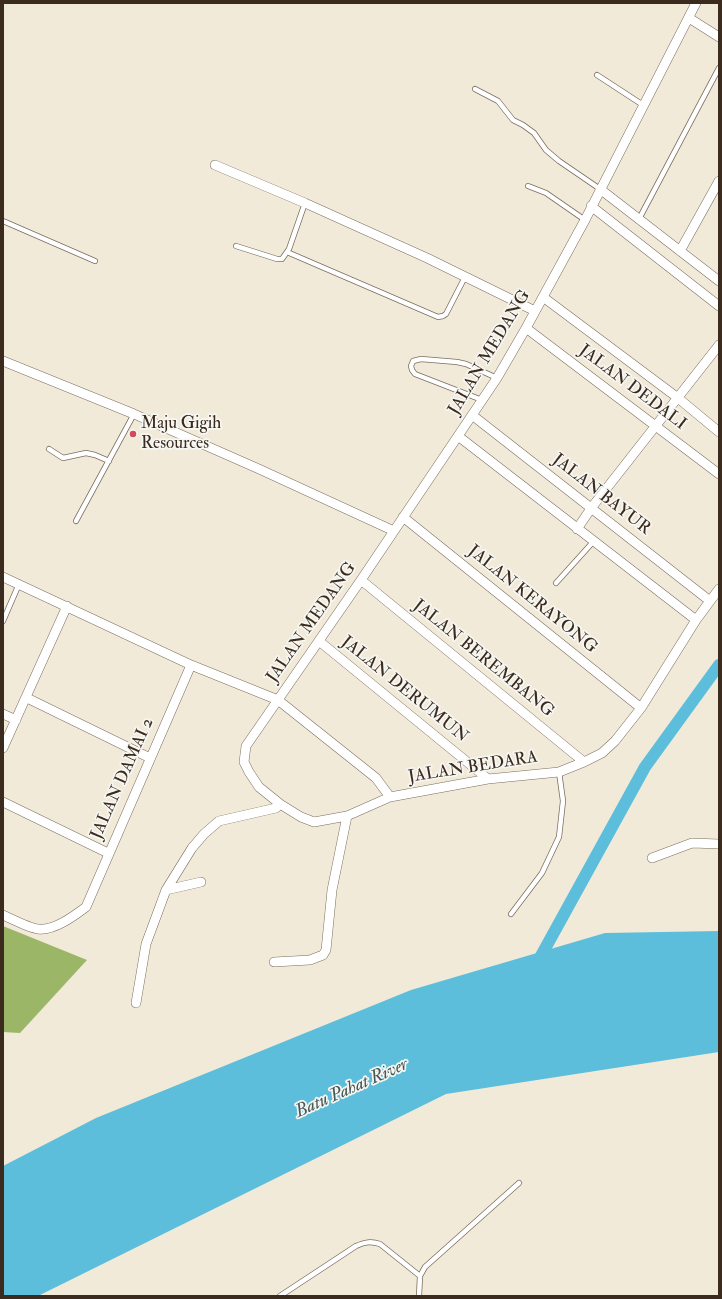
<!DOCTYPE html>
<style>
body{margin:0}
#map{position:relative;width:722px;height:1299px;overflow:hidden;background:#f2ead9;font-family:"IM FELL Double Pica",serif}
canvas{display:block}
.frame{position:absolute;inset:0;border:4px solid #3b2a1e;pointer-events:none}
</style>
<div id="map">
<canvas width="722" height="1299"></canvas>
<div class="frame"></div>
</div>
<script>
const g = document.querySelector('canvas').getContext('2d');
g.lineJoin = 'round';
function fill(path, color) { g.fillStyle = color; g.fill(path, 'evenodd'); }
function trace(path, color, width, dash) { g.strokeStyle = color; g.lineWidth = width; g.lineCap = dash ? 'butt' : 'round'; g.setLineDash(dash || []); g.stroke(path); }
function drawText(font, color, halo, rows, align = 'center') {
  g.font = font + ' "IM FELL Double Pica",serif'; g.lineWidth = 3.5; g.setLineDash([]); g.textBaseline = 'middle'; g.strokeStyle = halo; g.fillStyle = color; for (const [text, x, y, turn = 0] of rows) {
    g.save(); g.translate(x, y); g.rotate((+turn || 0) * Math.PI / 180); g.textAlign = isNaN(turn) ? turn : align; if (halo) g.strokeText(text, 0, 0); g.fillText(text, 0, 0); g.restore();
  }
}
const forest = new Path2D(`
 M3 926 87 960 20 1033 3 1032Z`);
const water = new Path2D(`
 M719 931V1052L446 1094 38 1296H3V1166L96 1118 411 990 605 933Z`);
const canal = new Path2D(`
 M536 965 645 767 719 665`);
const lane = new Path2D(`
 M597 75 643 105
 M475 89 498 101 513 120 523 125 534 133 546 150 559 161 600 189
 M528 186 546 193 585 220
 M639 219 719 68
 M3 221 95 261
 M236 246 277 259H282L289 249 305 203
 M287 252 438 317 443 316 446 314 465 277
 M482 400 415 374 412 370 411 366 413 361 421 359 457 362 466 364 497 378
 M49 449 63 458 86 453 95 455 109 461
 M76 521 134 414
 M556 583 593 542
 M3 621 19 584
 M511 914 542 873 559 837 563 801 559 772
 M280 1296 356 1246C365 1242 371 1241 380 1244L420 1276
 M419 1296 420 1276 425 1267 519 1183`);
const street = new Path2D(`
 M696 3 585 220 526 328 497 378 361 580 246 746 244 762 249 772 259 787 280 804 301 817 314 822 347 816 390 797 488 779 559 772 584 762 602 753 615 741 641 708 696 620 719 589
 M689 18 719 37
 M215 165 305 203 427 258 535 311
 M600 189 719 281
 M591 206 719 306
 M680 251 719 181
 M543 297 678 398 719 432
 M526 328 719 474
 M3 361 134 414 259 469 394 531
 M472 415 710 601
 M458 436 696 620
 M403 517 641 708
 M577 529 592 507 719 345
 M3 577 191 665 278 700 376 778 390 797
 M361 580 584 762
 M319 641 488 779
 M27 698 150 758
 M3 714 16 720
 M3 748 67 606
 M3 802 108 853
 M652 858 692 843 719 844
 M166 890 201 882
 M3 915C12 919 29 928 38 929 54 931 74 916 86 907L191 665
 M274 962 310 960 323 955 326 950 332 890 347 816
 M136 1003 146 944 166 890 192 848 204 834 219 821 276 808 280 804`);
const markers = [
 [133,434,4,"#d1495b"]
];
const streetNames = [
 ["JALAN MEDANG",490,353,-59],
 ["JALAN DEDALI",632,388,37],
 ["JALAN BAYUR",601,495,38],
 ["JALAN KERAYONG",532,600,39],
 ["JALAN MEDANG",312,623,-55],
 ["JALAN BEREMBANG",483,659,39],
 ["JALAN DERUMUN",404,690,39],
 ["JALAN BEDARA",473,768,-9],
 ["JALAN DAMAI 2",123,779,-66]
];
const poiNames = [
 ["Maju Gigih",141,424],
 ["Resources",141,444]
];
const waterNames = [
 ["Batu Pahat River",352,1089,-24]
];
fill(forest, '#9cb667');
fill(water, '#5dbedc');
trace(canal, '#5dbedc', 12);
trace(lane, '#7b6d5f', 6);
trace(street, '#7b6d5f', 10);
trace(lane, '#fff', 4.5);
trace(street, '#fff', 9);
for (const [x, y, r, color] of markers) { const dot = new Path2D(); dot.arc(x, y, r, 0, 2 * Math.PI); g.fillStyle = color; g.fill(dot); trace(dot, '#f6f6f2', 1.5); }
drawText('17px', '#3b2a1e', '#f6f6f2', streetNames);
drawText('17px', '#3b2a1e', '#f6f6f2', poiNames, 'left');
drawText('italic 18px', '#455657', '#f6f6f2', waterNames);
</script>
